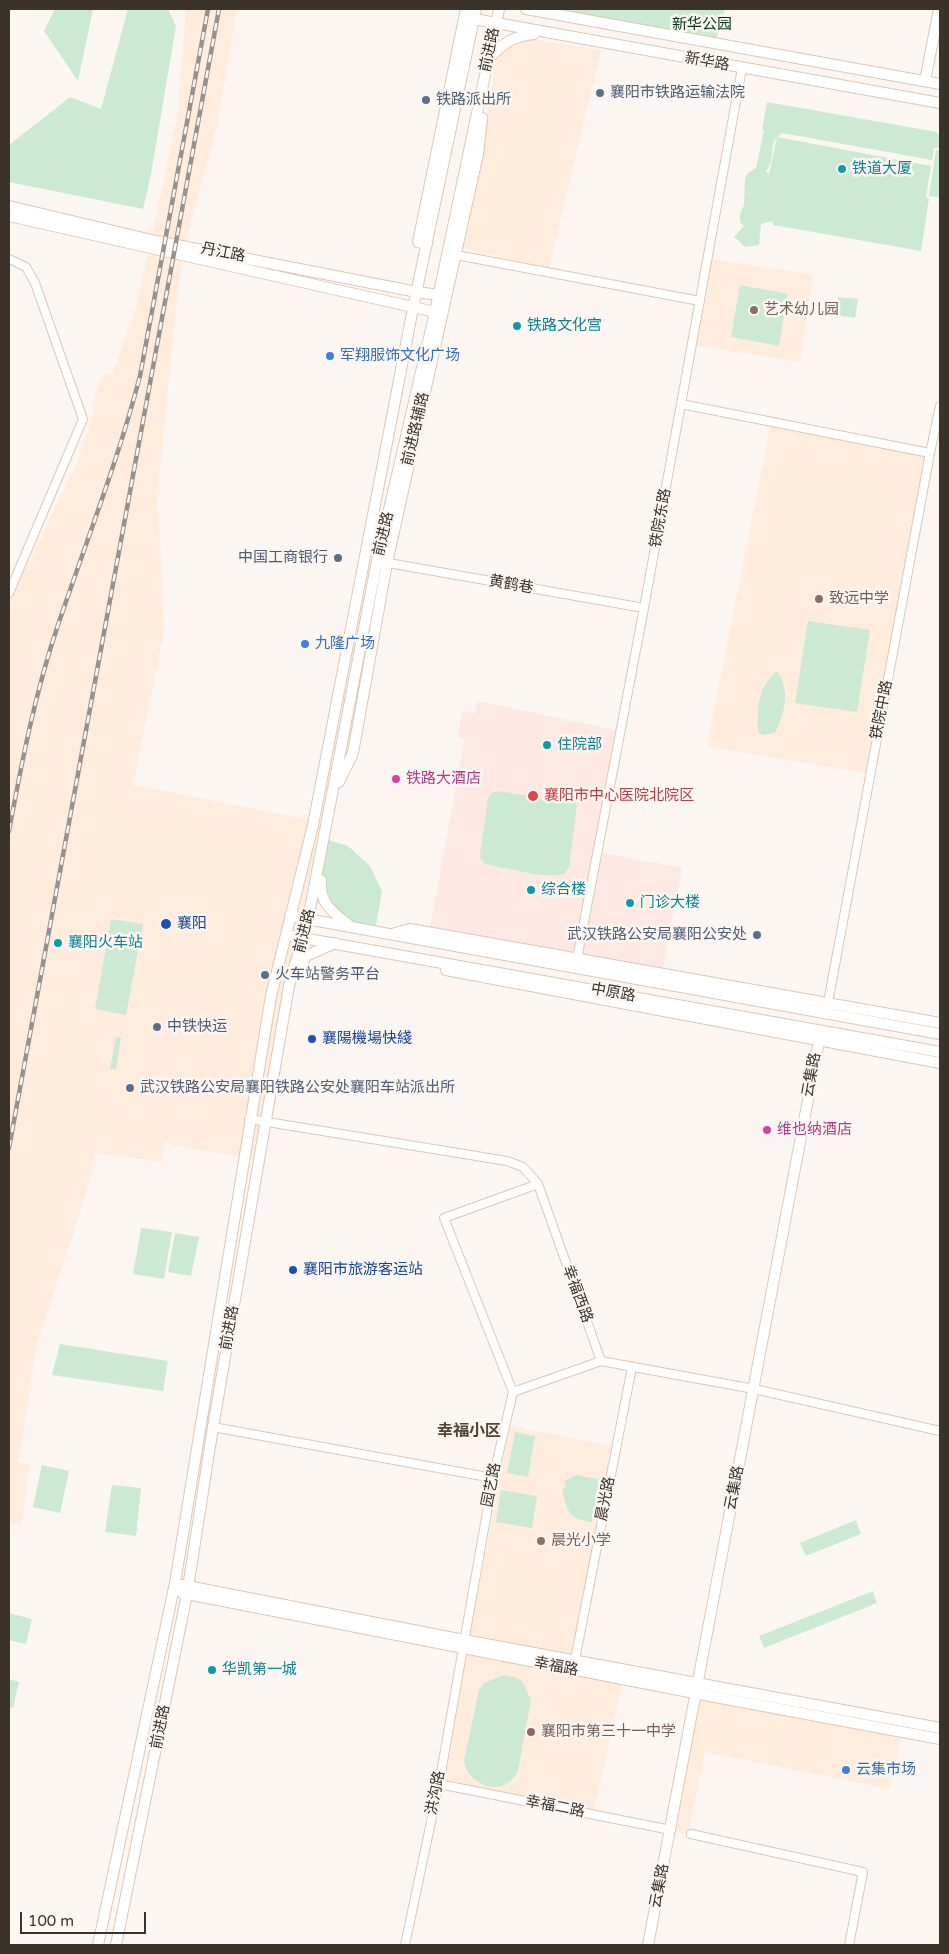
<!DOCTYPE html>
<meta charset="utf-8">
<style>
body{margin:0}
#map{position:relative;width:949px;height:1954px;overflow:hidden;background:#fbf6f2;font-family:"Varela Round",sans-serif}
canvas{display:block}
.frame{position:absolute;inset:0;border:10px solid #3b322a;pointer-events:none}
.scale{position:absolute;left:20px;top:1912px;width:126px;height:22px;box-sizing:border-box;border:2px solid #3b322a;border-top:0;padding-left:6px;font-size:15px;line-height:18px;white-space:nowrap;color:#3b322a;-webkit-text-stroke:4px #fbf6f2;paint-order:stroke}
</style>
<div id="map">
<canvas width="949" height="1954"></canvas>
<div class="frame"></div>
<div class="scale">100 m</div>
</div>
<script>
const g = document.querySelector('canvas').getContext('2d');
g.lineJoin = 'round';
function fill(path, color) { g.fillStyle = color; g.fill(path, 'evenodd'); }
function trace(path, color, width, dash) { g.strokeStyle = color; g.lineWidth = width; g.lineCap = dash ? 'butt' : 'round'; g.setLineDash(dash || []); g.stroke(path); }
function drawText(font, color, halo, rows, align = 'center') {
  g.font = font + ' "Varela Round","Noto Sans SC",sans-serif'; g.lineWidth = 5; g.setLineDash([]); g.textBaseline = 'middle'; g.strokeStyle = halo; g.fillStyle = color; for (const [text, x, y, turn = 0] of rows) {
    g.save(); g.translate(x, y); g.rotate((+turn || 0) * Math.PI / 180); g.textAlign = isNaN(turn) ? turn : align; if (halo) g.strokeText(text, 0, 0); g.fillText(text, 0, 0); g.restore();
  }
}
const built = new Path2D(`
 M185 9H237L217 127 188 233 179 281 157 498 160 539 164 632 133 785 320 822 254 1160 165 1143 162 1162 96 1153 88 1186 37 1345 18 1462 30 1465 21 1525 9 1523V602L77 463 96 407 92 404 103 373 112 375 136 308 177 118 186 12Z
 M529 39 601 50 549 268 462 248 497 57 507 46 517 41Z
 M711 259 813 275 800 362 694 345Z
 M771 422 930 453 870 774 707 746Z
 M510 1426 611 1446 573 1656 469 1636Z
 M465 1654 622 1684 594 1810 443 1780Z
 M697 1697 901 1735 890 1789 705 1752 688 1834 674 1832Z`);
const medical = new Path2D(`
 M478 701 625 732 601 853 682 868 663 969 430 927 465 739 458 737 462 711 475 713Z`);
const green = new Path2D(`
 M55 9H93L78 81 44 31Z
 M128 9H168L176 26 151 174 143 209 9 182V145L70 97 101 109Z
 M552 9H725L715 43Z
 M767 102 937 132V134L940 135V148H934L932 160 782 133C765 145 778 157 766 171L769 175 777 137 931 166 926 197 929 199 921 251 779 226H774L772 221 761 224 759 245 745 247 734 237 744 226 740 222V214L744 205 745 179 748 173 756 168 764 130H762Z
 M936 150 940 151V198L929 196Z
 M740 285 788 294 779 346 731 337Z
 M838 297 858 299 855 318 835 315Z
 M808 621 870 630 857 712 795 703Z
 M777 671C791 692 785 711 775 733L762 735 758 732C757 709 758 686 777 671Z
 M497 791 577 803 569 867 564 874C542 879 508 868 485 864L481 860 480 855 488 798 492 793Z
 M325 839 348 846 370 866 382 891 375 931 351 927 320 893Z
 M111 919 143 924 126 1015 95 1009Z
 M116 1037 121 1038 116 1070 110 1069Z
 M141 1228 172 1232 164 1279 133 1274Z
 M175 1233 199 1237 191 1276 168 1272Z
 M60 1344 168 1361 163 1391 52 1375Z
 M515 1432 535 1436 528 1477 507 1473Z
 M42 1465 69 1471 60 1513 33 1507Z
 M576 1475 599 1479 592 1522C569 1520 567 1510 562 1490L566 1486 564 1481Z
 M112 1485 141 1488 136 1536 105 1532Z
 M501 1490 537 1496 532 1528 496 1522Z
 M856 1520 861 1534 806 1556 800 1543Z
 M873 1591 877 1603 764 1648 759 1636Z
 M9 1613 32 1619 26 1644 9 1640Z
 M504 1675 514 1677 522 1681 531 1700 518 1771C515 1777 510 1783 504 1785 486 1792 466 1778 464 1761L479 1690 484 1683Z
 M9 1679 19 1682 13 1708 9 1707Z`);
const street = new Path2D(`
 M451 254 700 301
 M9 259 26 267 35 283 83 419 9 593
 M681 404 930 453
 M377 561 644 608
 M576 964 644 608 742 68
 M827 1008 930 453 940 406
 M249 1119 507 1161 523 1167 538 1184 601 1361 754 1389 940 1431
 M513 1392 444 1218 538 1184
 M213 1427 493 1478
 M575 1660 632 1367
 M439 1784 671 1830
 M691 1834 863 1872 849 1945
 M405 1945 439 1784 493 1478 513 1392 601 1361`);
const secondary = new Path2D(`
 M526 9 940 84
 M474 19 940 103
 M489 58C504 43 513 36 534 34
 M925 81 939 9
 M9 206 156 241 417 292 439 295
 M9 216 435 312
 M427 244 418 242 466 9
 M339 782 353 753 387 563 478 154 482 118
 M321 880C319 904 333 912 350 926
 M290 916 940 1034
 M395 933 410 929 940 1023
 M286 935 940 1052
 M299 970 306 956 335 943
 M446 970 940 1063
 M182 1585 464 1640 940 1728
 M182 1593 694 1693 940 1739
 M98 1945 175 1583 271 996 313 825 413 308 476 9
 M116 1945 187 1594 213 1427 289 986 308 919 377 561 435 312 499 9
 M648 1945 821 1031`);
const rail = new Path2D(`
 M9 831C22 761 35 693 58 625 86 542 118 461 140 376L208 9
 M9 1148 219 9`);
const markers = [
 [600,93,5,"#5c6f8a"],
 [426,100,5,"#5c6f8a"],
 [842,169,5,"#0f9aa8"],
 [754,310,5,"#8d6e63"],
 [517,326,5,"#0f9aa8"],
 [330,356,5,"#3f7fe0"],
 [338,558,5,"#5c6f8a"],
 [819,599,5,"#8d6e63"],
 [305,644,5,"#3f7fe0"],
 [547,745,5,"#0f9aa8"],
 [396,779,5,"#d1479c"],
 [533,796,6,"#e0444e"],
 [531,890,5,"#0f9aa8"],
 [630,903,5,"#0f9aa8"],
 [166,924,6,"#1a4fb4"],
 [757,935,5,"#5c6f8a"],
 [58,943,5,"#0f9aa8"],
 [265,975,5,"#5c6f8a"],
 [157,1027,5,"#5c6f8a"],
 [312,1039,5,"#1a4fb4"],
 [130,1088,5,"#5c6f8a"],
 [767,1130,5,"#d1479c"],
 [293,1270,5,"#1a4fb4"],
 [541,1541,5,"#8d6e63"],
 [212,1670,5,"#0f9aa8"],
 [531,1732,5,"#8d6e63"],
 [846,1770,5,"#3f7fe0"]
];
const parkNames = [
 ["新华公园",702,25]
];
const streetNames = [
 ["前进路",490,50,-78],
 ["新华路",707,62,10],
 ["丹江路",223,253,11],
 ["前进路辅路",416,429,-77],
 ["铁院东路",661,518,-80],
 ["前进路",384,534,-77],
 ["黄鹤巷",511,585,10],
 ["铁院中路",882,710,-79],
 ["前进路",305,931,-76],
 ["中原路",613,993,10],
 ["云集路",812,1075,-80],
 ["幸福西路",577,1294,70],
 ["前进路",230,1328,-80],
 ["园艺路",492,1485,-79],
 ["云集路",735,1488,-79],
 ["晨光路",606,1499,-79],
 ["幸福路",556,1667,11],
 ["前进路",161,1727,-79],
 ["洪沟路",436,1793,-79],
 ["幸福二路",555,1807,11],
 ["云集路",660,1886,-79]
];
const serviceNames = [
 ["襄阳市铁路运输法院",610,93],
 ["铁路派出所",436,100],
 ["中国工商银行",328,558,"right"],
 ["武汉铁路公安局襄阳公安处",747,935,"right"],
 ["火车站警务平台",275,975],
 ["中铁快运",167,1027],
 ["武汉铁路公安局襄阳铁路公安处襄阳车站派出所",140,1088]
];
const cultureNames = [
 ["铁道大厦",852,169],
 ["铁路文化宫",527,326],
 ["住院部",557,745],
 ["综合楼",541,890],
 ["门诊大楼",640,903],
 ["襄阳火车站",68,943],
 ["华凯第一城",222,1670]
];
const educationNames = [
 ["艺术幼儿园",764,310],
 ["致远中学",829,599],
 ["晨光小学",551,1541],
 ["襄阳市第三十一中学",541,1732]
];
const shopNames = [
 ["军翔服饰文化广场",340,356],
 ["九隆广场",315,644],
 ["云集市场",856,1770]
];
const hotelNames = [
 ["铁路大酒店",406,779],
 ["维也纳酒店",777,1130]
];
const healthNames = [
 ["襄阳市中心医院北院区",544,796]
];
const transitNames = [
 ["襄阳",177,924],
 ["襄陽機場快綫",322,1039],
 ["襄阳市旅游客运站",303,1270]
];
const neighbourhoodNames = [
 ["幸福小区",469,1432]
];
fill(built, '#ffecdd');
fill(medical, '#fde8e3');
fill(green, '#cce9d3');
trace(street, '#dfc7b4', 10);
trace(secondary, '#dfc7b4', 12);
trace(street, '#fff', 8);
trace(secondary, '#fff', 10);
trace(rail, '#98918b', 4.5);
trace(rail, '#fbf6f2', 2.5, [8]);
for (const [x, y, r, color] of markers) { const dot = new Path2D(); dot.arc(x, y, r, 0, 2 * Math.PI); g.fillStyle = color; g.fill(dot); trace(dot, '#fbf6f2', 2); }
drawText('15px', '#023518', '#fbf6f2', parkNames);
drawText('15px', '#3b322a', '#fbf6f2', streetNames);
drawText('15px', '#4e5e75', '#fbf6f2', serviceNames, 'left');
drawText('15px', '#0d838f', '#fbf6f2', cultureNames, 'left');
drawText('15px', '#785e54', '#fbf6f2', educationNames, 'left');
drawText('15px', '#366cbe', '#fbf6f2', shopNames, 'left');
drawText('15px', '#b23c85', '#fbf6f2', hotelNames, 'left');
drawText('15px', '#be3a42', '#fbf6f2', healthNames, 'left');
drawText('15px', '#164399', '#fbf6f2', transitNames, 'left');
drawText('bold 16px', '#564232', '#fbf6f2', neighbourhoodNames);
</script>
